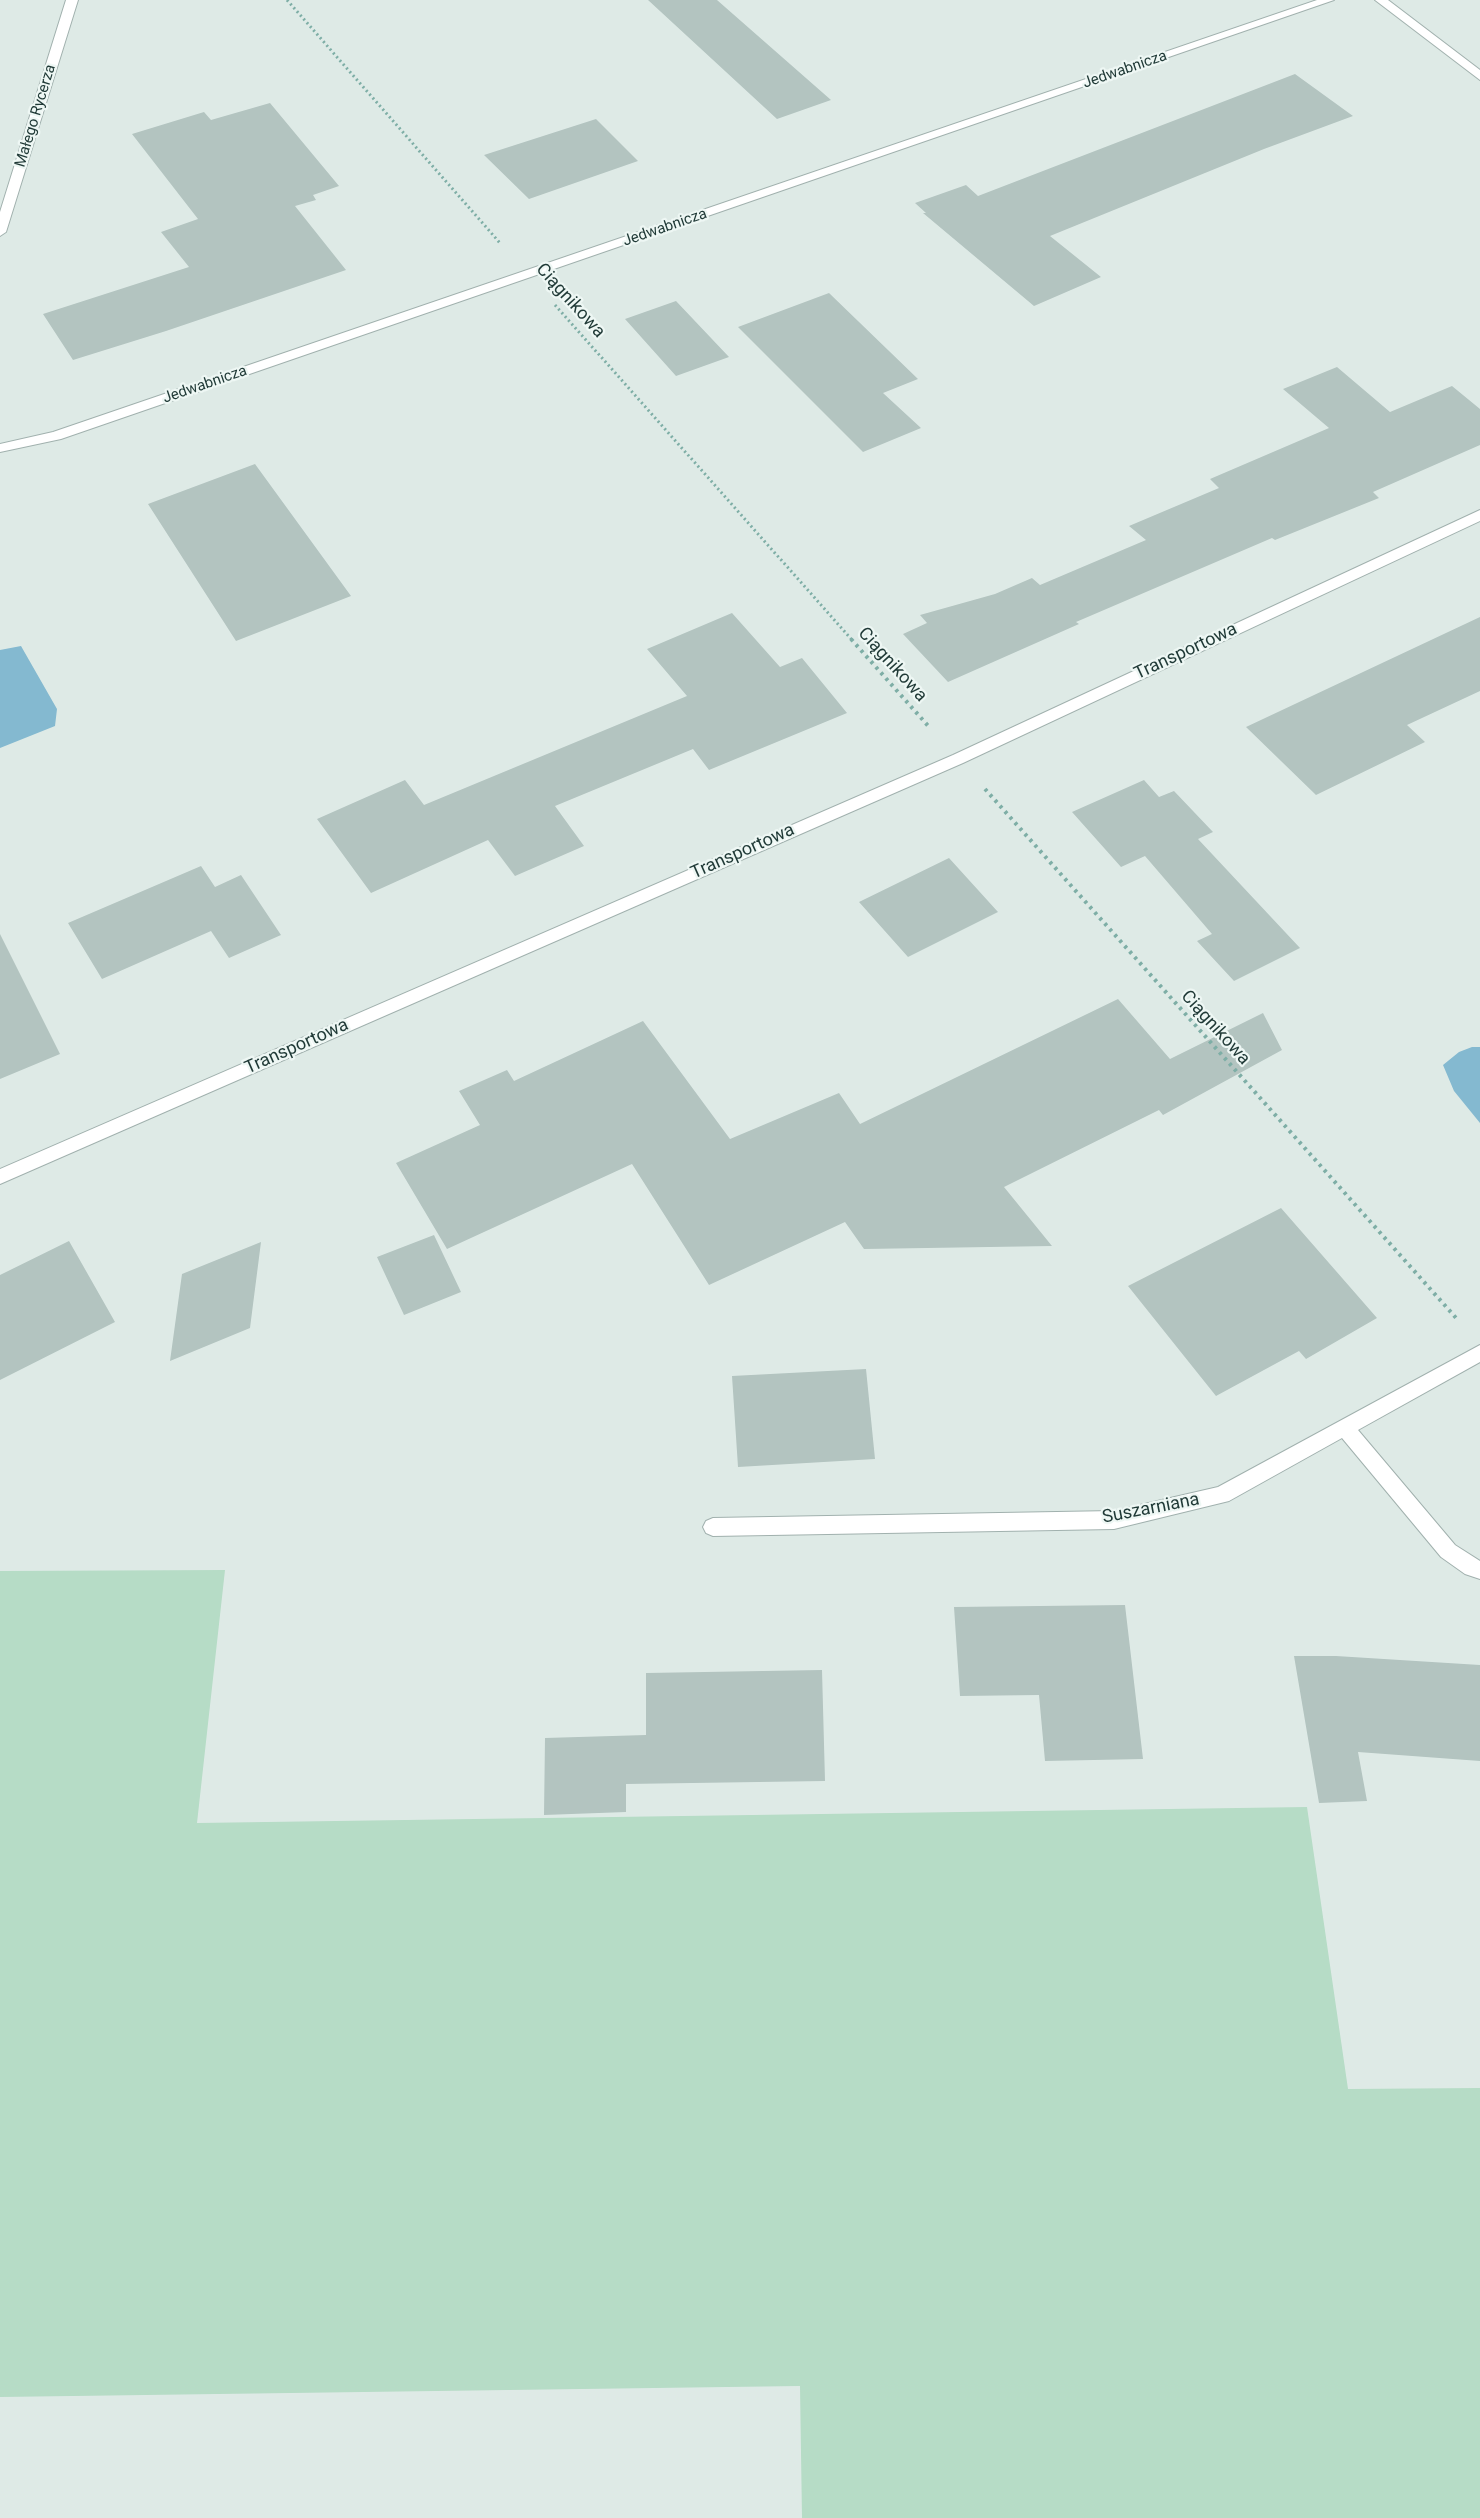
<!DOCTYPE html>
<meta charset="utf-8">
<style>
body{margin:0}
canvas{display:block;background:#deeae6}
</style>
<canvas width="1480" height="2518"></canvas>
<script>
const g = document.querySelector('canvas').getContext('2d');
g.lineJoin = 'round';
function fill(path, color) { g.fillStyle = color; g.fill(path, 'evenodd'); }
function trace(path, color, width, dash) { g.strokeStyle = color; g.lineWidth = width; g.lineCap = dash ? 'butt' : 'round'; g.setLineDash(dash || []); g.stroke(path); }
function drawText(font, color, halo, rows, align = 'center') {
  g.font = font + ' Roboto,sans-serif'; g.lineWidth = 4.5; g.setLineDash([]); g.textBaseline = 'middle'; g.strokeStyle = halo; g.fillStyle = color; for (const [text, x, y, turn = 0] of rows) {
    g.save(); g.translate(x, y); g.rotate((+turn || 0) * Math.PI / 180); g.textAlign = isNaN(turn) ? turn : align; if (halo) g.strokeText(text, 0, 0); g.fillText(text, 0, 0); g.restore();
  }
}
const green = new Path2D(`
 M225 1570 197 1823 1307 1807 1348 2089 1480 2088V2518H802L800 2386 0 2397V1571Z`);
const water = new Path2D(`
 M21 646 57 709 55 726 0 748V650Z
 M1472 1047H1480V1123L1454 1091 1443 1065 1459 1052Z`);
const building = new Path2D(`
 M648 0H717L831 100 777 119Z
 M1295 74 1353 116 1264 149 1050 236 1101 277 1034 306 923 213H926L915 203 966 185 978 196Z
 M270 103 339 186 313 195 316 200 295 206 346 270 166 331 73 360 43 314 189 267 161 232 198 219 132 134 204 112 211 120Z
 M596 119 638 161 529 199 484 155Z
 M829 293 918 379 883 393 921 428 863 452 738 327Z
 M676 301 729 357 676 376 625 319Z
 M1337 367 1390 412 1452 386 1480 409V445L1373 492 1379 498 1275 540 1272 538 1076 622 1079 624 948 682 903 634 927 623 920 615 995 594 1032 578 1040 585 1146 540 1129 526 1219 488 1210 479 1329 428 1283 389Z
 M255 464 351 596 236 641 148 504Z
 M732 613 780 667 802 658 847 713 709 770 693 749 555 806 584 846 515 876 488 840 371 893 317 819 405 780 424 805 687 696 647 649Z
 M1480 617V691L1407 725 1425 742 1316 795 1246 727Z
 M1144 780 1159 797 1174 791 1213 832 1198 839 1300 948 1234 981 1197 941 1212 934 1145 856 1121 867 1072 812Z
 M949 858 998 912 908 957 859 902Z
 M201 866 215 887 241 875 281 935 229 958 211 931 102 979 68 923Z
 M0 934 60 1054 0 1079Z
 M1118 999 1170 1059 1263 1013 1282 1050 1163 1115 1159 1110 1004 1187 1052 1246 864 1249 845 1222 709 1285 632 1164 447 1249 396 1163 480 1125 459 1091 507 1070 514 1081 643 1021 730 1139 839 1093 860 1124Z
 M1281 1208 1377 1318 1306 1359 1299 1351 1216 1396 1128 1286Z
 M434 1235 461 1292 404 1315 377 1257Z
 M69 1241 115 1322 0 1380V1275Z
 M261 1242 250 1328 170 1361 182 1274Z
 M866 1369 875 1459 738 1467 732 1376Z
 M1125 1605 1143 1759 1045 1761 1039 1695 960 1696 954 1607Z
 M1294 1656H1336L1480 1665V1761L1358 1752 1367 1801 1319 1803Z
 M822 1670 825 1781 626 1784V1812L544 1815 545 1738 646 1735V1673Z`);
const pathFar1 = new Path2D(`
 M287 0 500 243
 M555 305 853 641`);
const path = new Path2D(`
 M851 639 930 728
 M985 789 1457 1319`);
const minor = new Path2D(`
 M66 0H78L6 232 0 236V212Z
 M1317 0H1334L61 439 0 452V444L53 432Z
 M1375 0H1388L1480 70V80Z
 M1480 510V521L963 763 0 1184V1169L953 755Z
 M1480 1345V1362L1358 1430 1455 1545 1480 1561V1579L1465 1574 1441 1557 1342 1438 1229 1501 1114 1529 713 1536 706 1533 703 1527 706 1521 713 1518 1114 1511 1218 1487Z`);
const farStreetnames = [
 ["Jedwabnicza",1125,70,-19],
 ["Małego Rycerza",36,116,-73],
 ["Jedwabnicza",665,228,-19],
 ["Jedwabnicza",205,385,-19]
];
const streetNames = [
 ["Ciągnikowa",570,301,48],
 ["Transportowa",1186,652,-25],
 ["Ciągnikowa",892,665,48],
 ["Transportowa",743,852,-24],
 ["Ciągnikowa",1215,1028,48],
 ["Transportowa",297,1047,-24],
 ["Suszarniana",1151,1509,-11]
];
fill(green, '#b6dcc6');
fill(water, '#84b9d0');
fill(building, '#b3c4c0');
trace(minor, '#a1b1ae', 2);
trace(pathFar1, '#7eaea6', 3, [2, 3]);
trace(path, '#7eaea6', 4, [3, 4.5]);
fill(minor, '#fff');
drawText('15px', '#1f3936', '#eef7f4', farStreetnames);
drawText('18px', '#1f3936', '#eef7f4', streetNames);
</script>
